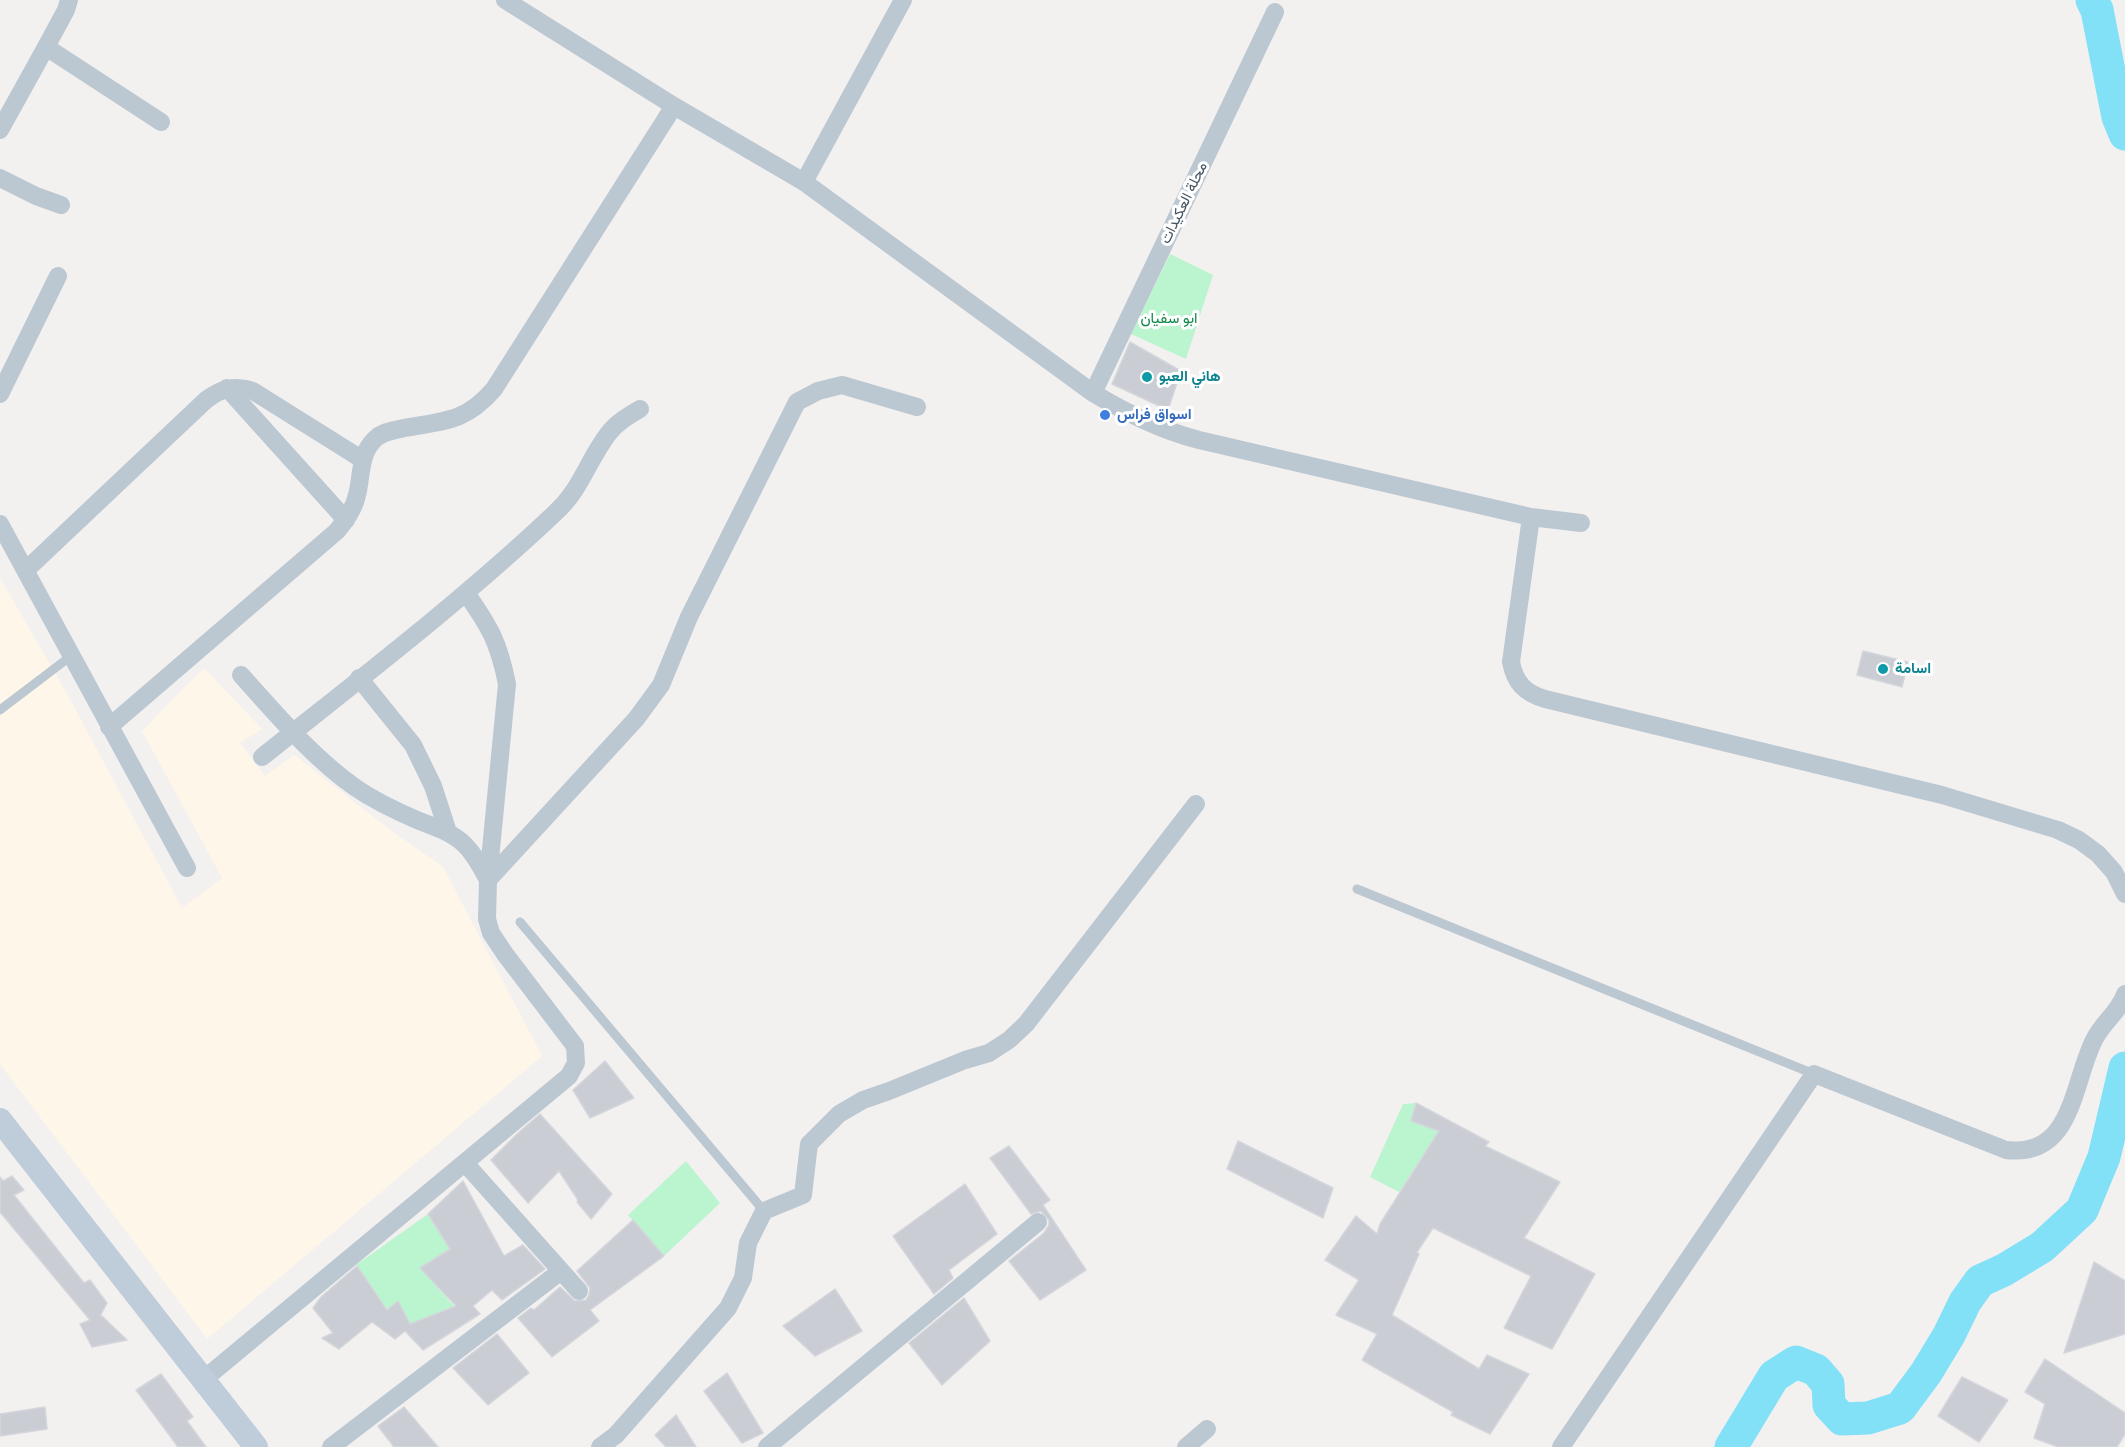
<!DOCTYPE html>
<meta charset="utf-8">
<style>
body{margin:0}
canvas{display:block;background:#f3f0f0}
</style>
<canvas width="2125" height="1447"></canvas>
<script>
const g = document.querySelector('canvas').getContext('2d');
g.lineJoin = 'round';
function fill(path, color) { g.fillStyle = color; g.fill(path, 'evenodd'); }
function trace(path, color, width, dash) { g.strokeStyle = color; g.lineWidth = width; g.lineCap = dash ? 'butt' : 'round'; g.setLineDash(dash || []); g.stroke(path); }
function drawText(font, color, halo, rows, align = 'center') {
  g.font = font + ' Figtree,Vazirmatn,sans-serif'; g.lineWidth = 6; g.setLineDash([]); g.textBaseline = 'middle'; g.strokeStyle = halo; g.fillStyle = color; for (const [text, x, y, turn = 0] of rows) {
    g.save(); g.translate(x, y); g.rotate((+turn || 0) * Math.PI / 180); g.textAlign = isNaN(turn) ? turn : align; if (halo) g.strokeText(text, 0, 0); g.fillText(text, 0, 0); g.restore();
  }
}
const commercial = new Path2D(`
 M0 578 66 692 182 908 222 878 142 731 204 668 262 729 240 743 265 776 294 755 393 832 443 867 542 1056 207 1339 0 1064Z`);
const green = new Path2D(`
 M1170 254 1213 275 1186 359 1131 334Z
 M1416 1103 1411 1121 1439 1131 1425 1152 1463 1170 1401 1193 1370 1177 1403 1104Z
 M686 1161 720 1203 664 1256 628 1215Z
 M428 1214 450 1249 421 1269 455 1307 410 1324 398 1302 387 1310 356 1265Z`);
const river = new Path2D(`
 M2092 0 2097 10 2118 117 2125 134
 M1731 1447 1774 1376 1796 1362 1816 1370 1828 1384 1829 1405 1842 1419 1868 1418 1900 1408 1926 1373 1949 1335 1965 1302 1980 1281 2004 1270 2042 1247 2082 1210 2104 1157 2125 1068`);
const building = new Path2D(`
 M1130 342 1181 371 1168 410 1112 384Z
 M1863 651 1908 662 1902 687 1857 675Z
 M605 1061 634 1098 590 1118 573 1090Z
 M1416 1103 1489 1142 1485 1146 1560 1182 1524 1238 1595 1274 1552 1349 1504 1328 1531 1276 1433 1228 1417 1252 1419 1254 1392 1315 1479 1369 1487 1355 1529 1374 1490 1434 1451 1415 1453 1412 1362 1360 1377 1334 1336 1315 1359 1280 1325 1260 1356 1216 1377 1234 1380 1224 1439 1131 1411 1121Z
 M540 1114 612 1194 591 1219 577 1202 578 1200 559 1171 528 1203 491 1160 517 1134Z
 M1238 1141 1333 1188 1323 1218 1227 1169Z
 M1009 1146 1050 1200 1043 1205 1086 1270 1040 1300 1009 1261 1044 1233 1049 1225V1220L1041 1211 1031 1214 990 1158Z
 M12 1176 24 1190 14 1195 84 1283 90 1280 107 1303 100 1316H102L127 1340 92 1347 80 1324 90 1320 0 1212V1177L3 1181Z
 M463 1181 504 1256 523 1245 545 1269 502 1300 492 1290 473 1306 480 1314 423 1350 405 1331 395 1339 372 1322 339 1349 322 1338 333 1333 313 1308 321 1297 357 1266 387 1310 398 1301 410 1324 456 1306 420 1268 450 1249 428 1214Z
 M965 1184 997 1234 949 1270 953 1278 934 1294 893 1236Z
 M633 1220 664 1256 590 1310 599 1321 552 1357 518 1318 531 1308 534 1310 560 1287 575 1301 586 1300 589 1295 590 1288 577 1271Z
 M2094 1262 2125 1281V1334L2064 1353Z
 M835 1289 862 1331 815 1356 783 1326Z
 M964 1298 990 1341 942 1385 909 1343Z
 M497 1334 529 1373 488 1405 453 1368Z
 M2045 1359 2125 1413V1434L2117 1447H2058L2034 1438 2045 1404 2025 1392Z
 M727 1373 763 1433 742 1443 704 1391Z
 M161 1374 193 1417 187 1421 206 1447H178L136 1390Z
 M1962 1377 2008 1400 1979 1442 1938 1416Z
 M45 1407 47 1429 0 1436V1414Z
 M404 1407 438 1447H394L378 1426Z
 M676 1415 696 1447H666L655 1435Z`);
const service = new Path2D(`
 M0 710 71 656
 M1357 889 1814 1074
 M520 922 764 1211`);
const minor = new Path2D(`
 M505 0 674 106 804 182 1093 393C1127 413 1160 430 1199 440L1531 517 1581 523
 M46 47 161 122
 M0 130 46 47 66 10 69 0
 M0 178 36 196 61 205
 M804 182 903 0
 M227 388 346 520
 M1093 393 1275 12
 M0 394 58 276
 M1531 517 1511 662C1515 683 1525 693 1545 699L1942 795 2058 830 2079 840 2098 854 2114 872 2125 894
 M0 524 187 868
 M26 570 206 400C222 388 233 385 253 391L363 460
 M241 675C277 715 312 757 356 788 375 801 396 811 417 820 434 827 452 832 465 845 475 855 481 867 488 880L636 719 661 685 689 617 797 402 818 391 842 385 917 407
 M359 678 413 745 433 786 448 832
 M109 727 337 531C346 520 354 509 357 495 362 476 359 454 375 439 383 431 393 431 404 428 444 421 466 422 494 389L674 106
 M262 757C361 678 463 600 555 513 582 488 587 462 608 434 616 423 628 416 640 409
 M465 1163 579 1291
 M203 1380 569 1076 576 1063 575 1046 505 954 491 933 487 919 488 880 507 684C499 643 490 627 466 593
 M331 1447 561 1271
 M600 1447 616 1435 728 1308 743 1278 748 1243 764 1211 803 1195 809 1144 839 1114 863 1100 889 1091 965 1060 989 1053 1009 1040 1026 1024 1196 804
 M767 1447 1038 1222
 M1186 1447 1207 1429
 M1561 1447 1814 1074 2006 1150C2073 1158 2072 1084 2094 1040 2102 1023 2119 1012 2125 994`);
const secondary = new Path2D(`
 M0 1120 256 1447`);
const markers = [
 [1147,377,6,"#0f9aa8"],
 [1105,415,6,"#3f7fe0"],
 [1883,669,6,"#0f9aa8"]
];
const streetNames = [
 ["محلة العكيدات",1184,203,-64]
];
const parkNames = [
 ["ابو سفيان",1169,319]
];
const cultureNames = [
 ["هاني العبو",1159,377],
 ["اسامة",1895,669]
];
const shopNames = [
 ["اسواق فراس",1117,415]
];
fill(commercial, '#fef7e9');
fill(green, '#baf5cf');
trace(river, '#82e1f7', 33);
fill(building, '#cacdd3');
trace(building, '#d4d6dc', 1.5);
trace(service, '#bcc8d1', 9);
trace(minor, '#bcc8d1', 18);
trace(secondary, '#bfccd9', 24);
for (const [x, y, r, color] of markers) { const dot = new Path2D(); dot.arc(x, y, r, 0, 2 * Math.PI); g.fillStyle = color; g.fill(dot); trace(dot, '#fff', 2); }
drawText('15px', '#465460', '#fff', streetNames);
drawText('15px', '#0c8646', '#fff', parkNames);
drawText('bold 15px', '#0d838f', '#fff', cultureNames, 'left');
drawText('bold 15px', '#366cbe', '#fff', shopNames, 'left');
</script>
